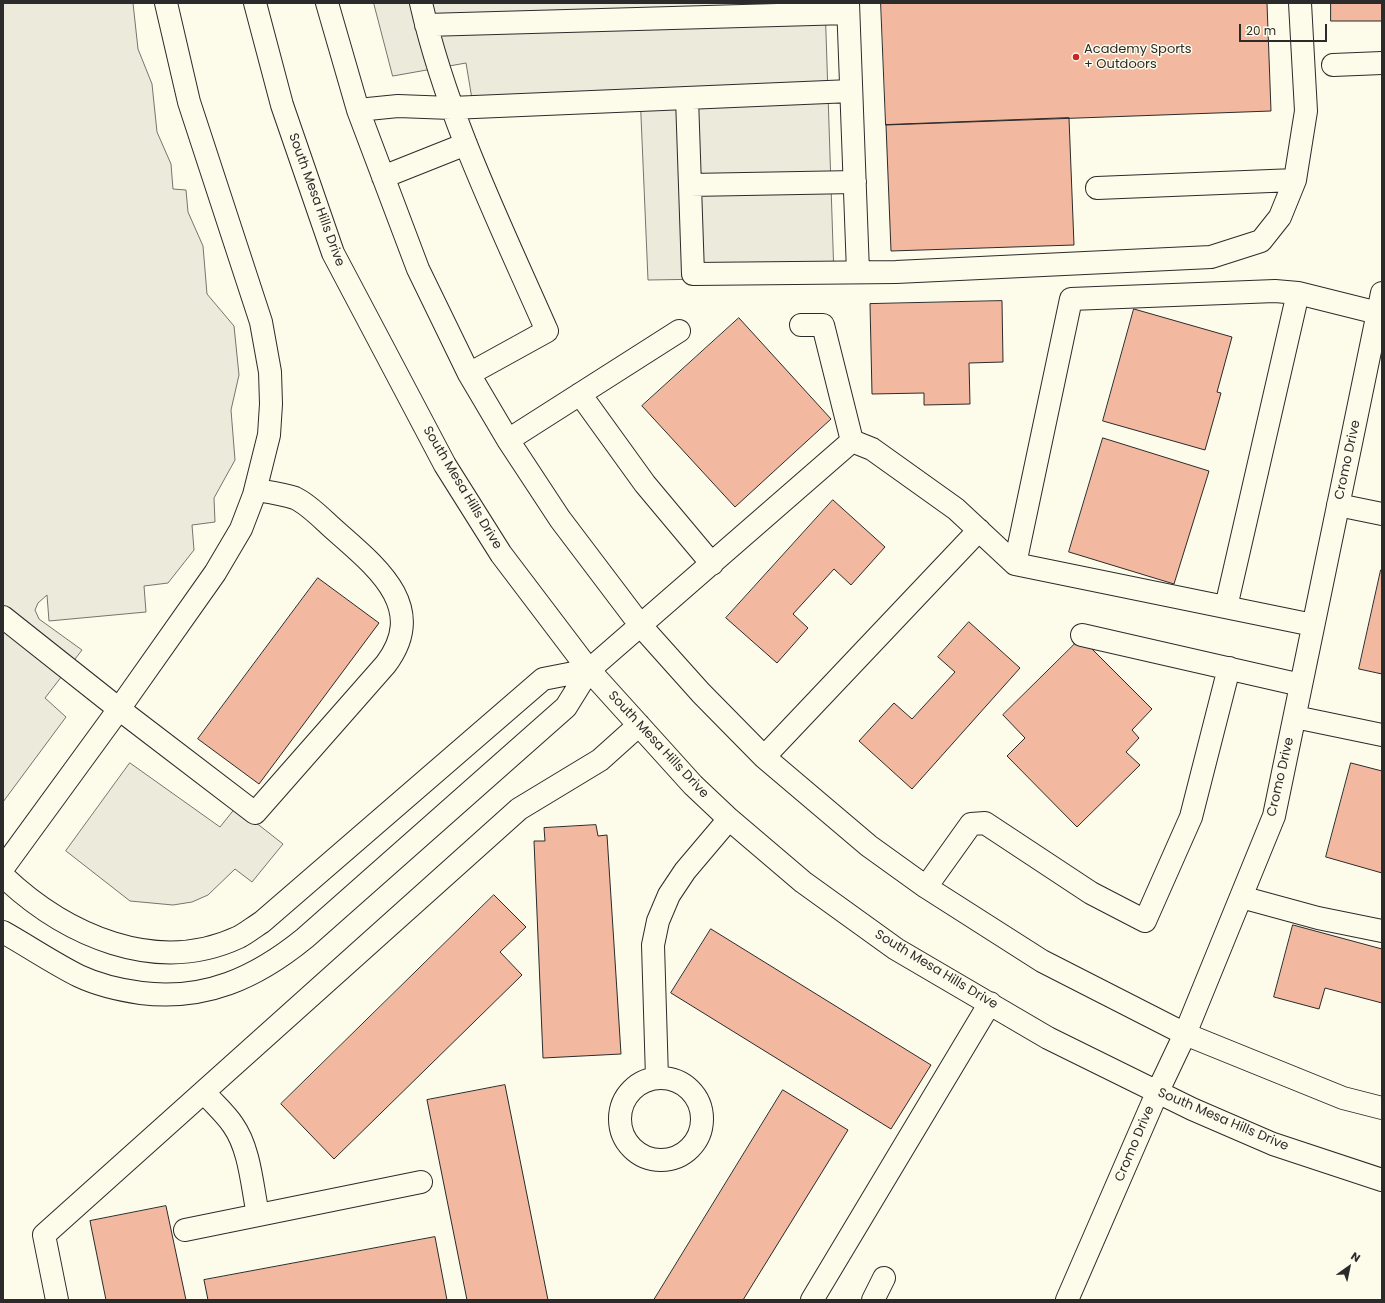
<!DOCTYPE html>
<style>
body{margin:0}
#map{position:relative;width:1385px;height:1303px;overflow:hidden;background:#fdfbea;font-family:Poppins,sans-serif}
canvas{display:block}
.frame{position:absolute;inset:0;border:4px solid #2b2b2b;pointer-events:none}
.north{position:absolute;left:1329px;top:1247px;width:40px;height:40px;-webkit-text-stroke:3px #fdfbea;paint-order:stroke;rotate:33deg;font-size:11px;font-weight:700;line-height:16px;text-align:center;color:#2b2b2b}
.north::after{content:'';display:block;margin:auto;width:14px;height:18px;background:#2b2b2b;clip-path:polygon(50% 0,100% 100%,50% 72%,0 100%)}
.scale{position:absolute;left:1239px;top:24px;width:88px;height:18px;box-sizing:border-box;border:2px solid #2b2b2b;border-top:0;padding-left:5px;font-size:12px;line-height:14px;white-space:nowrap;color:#2b2b2b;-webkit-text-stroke:3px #fdfbea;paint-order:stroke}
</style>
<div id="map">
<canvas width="1385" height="1303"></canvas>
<div class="frame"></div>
<div class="north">N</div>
<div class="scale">20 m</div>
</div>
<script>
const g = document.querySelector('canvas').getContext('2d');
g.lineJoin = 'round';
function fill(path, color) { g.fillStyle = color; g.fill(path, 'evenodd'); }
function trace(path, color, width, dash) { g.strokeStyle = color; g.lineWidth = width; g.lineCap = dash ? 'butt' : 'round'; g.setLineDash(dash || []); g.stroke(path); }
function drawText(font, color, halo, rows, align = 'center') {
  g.font = font + ' Poppins,sans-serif'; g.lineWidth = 3; g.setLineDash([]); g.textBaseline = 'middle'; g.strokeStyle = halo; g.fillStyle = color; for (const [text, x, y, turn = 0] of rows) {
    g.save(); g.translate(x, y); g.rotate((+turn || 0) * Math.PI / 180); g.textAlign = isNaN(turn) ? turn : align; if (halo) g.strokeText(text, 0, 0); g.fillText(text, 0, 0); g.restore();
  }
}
const parking = new Path2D(`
 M3 3H133L138 49 152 84 157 132 171 164 173 189 186 190 188 212 203 246 207 294 234 326 239 375 231 410 235 460 214 498 215 522 192 525 194 550 168 583 144 586 146 612 49 621 47 595 38 603 35 610 39 619 82 650 45 698 66 717 3 802Z
 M374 3H825L834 277 648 280 640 93 472 99 466 63 393 76Z
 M130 763 220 827 236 807 283 844 252 882 235 869 208 895 192 902 173 905 130 901 66 851Z`);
const building = new Path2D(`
 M881 3H1267L1271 111 886 125Z
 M1331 3H1382V21H1331Z
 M1069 118 1074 245 891 251 886 125Z
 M1002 301 1003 362 969 363 970 404 924 405V393L872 394 870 304Z
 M1134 309 1232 337 1217 392 1221 393 1205 450 1103 421Z
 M739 318 831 419 735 507 642 406Z
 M1103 438 1209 471 1174 584 1069 552Z
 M833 500 885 547 851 585 834 569 793 614 808 628 777 663 726 618Z
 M1381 570H1382V674L1359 669Z
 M318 578 379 623 259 784 198 739Z
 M969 622 1020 668 912 789 859 741 894 703 912 719 955 672 938 657Z
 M1081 638 1152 709 1132 730 1139 738 1126 752 1140 765 1077 827 1007 756 1025 738 1003 715Z
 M1351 763 1382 771V873L1326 857Z
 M596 825 598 836 607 835 621 1054 543 1058 534 841H545L544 828Z
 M494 895 526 927 500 952 522 975 334 1159 281 1104Z
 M1293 925 1382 949V1003L1325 988 1319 1009 1274 997Z
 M711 929 931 1065 891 1129 671 993Z
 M505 1085 548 1300H467L427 1100Z
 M783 1090 848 1130 743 1300H654Z
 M166 1206 186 1300H106L90 1221Z
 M435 1237 447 1300H208L204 1280Z`);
const minor = new Path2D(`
 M255 3 282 105 333 253 445 465 501 554 589 670 693 785 729 819 803 882 896 949 1048 1038 1192 1109 1273 1144 1382 1180
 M327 3 358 110 418 269 469 374 508 440 560 519 641 626 701 693 764 757 869 846 926 887 1042 961 1185 1034 1343 1098 1382 1108
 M421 3C447 117 500 224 547 331L469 374
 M848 3 858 272
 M426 25 848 13
 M1333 65 1382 63
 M687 98 693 274 896 272 1211 257 1261 241 1280 217 1295 180 1306 111 1300 3
 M358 110 398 106 451 108 851 91
 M383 177 466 144
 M690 185 855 182
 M1097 188 1295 180
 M801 325H823L852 441
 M580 394 645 484 712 564
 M508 440 679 331
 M1338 505 1382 514
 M1015 564 1071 299 1275 291 1298 293 1378 313
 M1226 607 1298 293
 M3 617 119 709 255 813 386 664C428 608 378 568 337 532 324 521 310 505 295 498 283 494 269 492 256 490
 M1082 635 1301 685
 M1295 717 1382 735
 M764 757 979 530
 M3 868 119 709 215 573 241 529 254 495 269 435 271 404 270 372 261 322 189 102 166 3
 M3 876C65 935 156 976 239 937 247 933 254 927 262 922L543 679 589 670
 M926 887 971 824 985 823 1091 893 1145 921 1191 817 1229 668
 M1241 897 1318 918 1382 931
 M3 932C28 946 53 963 79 976 98 985 120 990 141 993 205 1001 256 978 305 938L566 707 589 670 852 441 872 449 956 509 1015 564 1313 625
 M620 1119a41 41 0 1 1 82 0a41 41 0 1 1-82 0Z
 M657 1078 653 945 658 921 669 895 685 871 729 819
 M204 1092C213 1103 225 1113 233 1125 250 1149 252 1186 258 1215
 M185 1230 421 1182
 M57 1300 44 1235 519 809 600 760 639 725
 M812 1300 990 1003
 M873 1300 884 1278
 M1067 1300 1157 1093 1185 1034 1274 816 1382 293`);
const markers = [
 [1076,57,4,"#c62828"]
];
const poiNames = [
 ["Academy Sports",1084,50],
 ["+ Outdoors",1084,65]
];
const streetNames = [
 ["South Mesa Hills Drive",316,200,70],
 ["Cromo Drive",1348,460,-78],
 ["South Mesa Hills Drive",462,488,59],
 ["South Mesa Hills Drive",658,745,47],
 ["Cromo Drive",1281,777,-77],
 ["South Mesa Hills Drive",936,970,31],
 ["South Mesa Hills Drive",1223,1120,23],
 ["Cromo Drive",1135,1144,-67]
];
fill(parking, '#eceadb');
trace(parking, '#74746e', 1);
fill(building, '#f2b8a0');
trace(building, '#2b2b2b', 1);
trace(minor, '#2b2b2b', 24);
trace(minor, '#fdfbea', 22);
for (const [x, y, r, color] of markers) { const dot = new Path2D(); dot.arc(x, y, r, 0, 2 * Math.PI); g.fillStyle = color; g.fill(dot); trace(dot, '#fdfbea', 1.5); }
drawText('13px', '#2b2b2b', '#fdfbea', poiNames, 'left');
drawText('13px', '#2b2b2b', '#fdfbea', streetNames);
</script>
